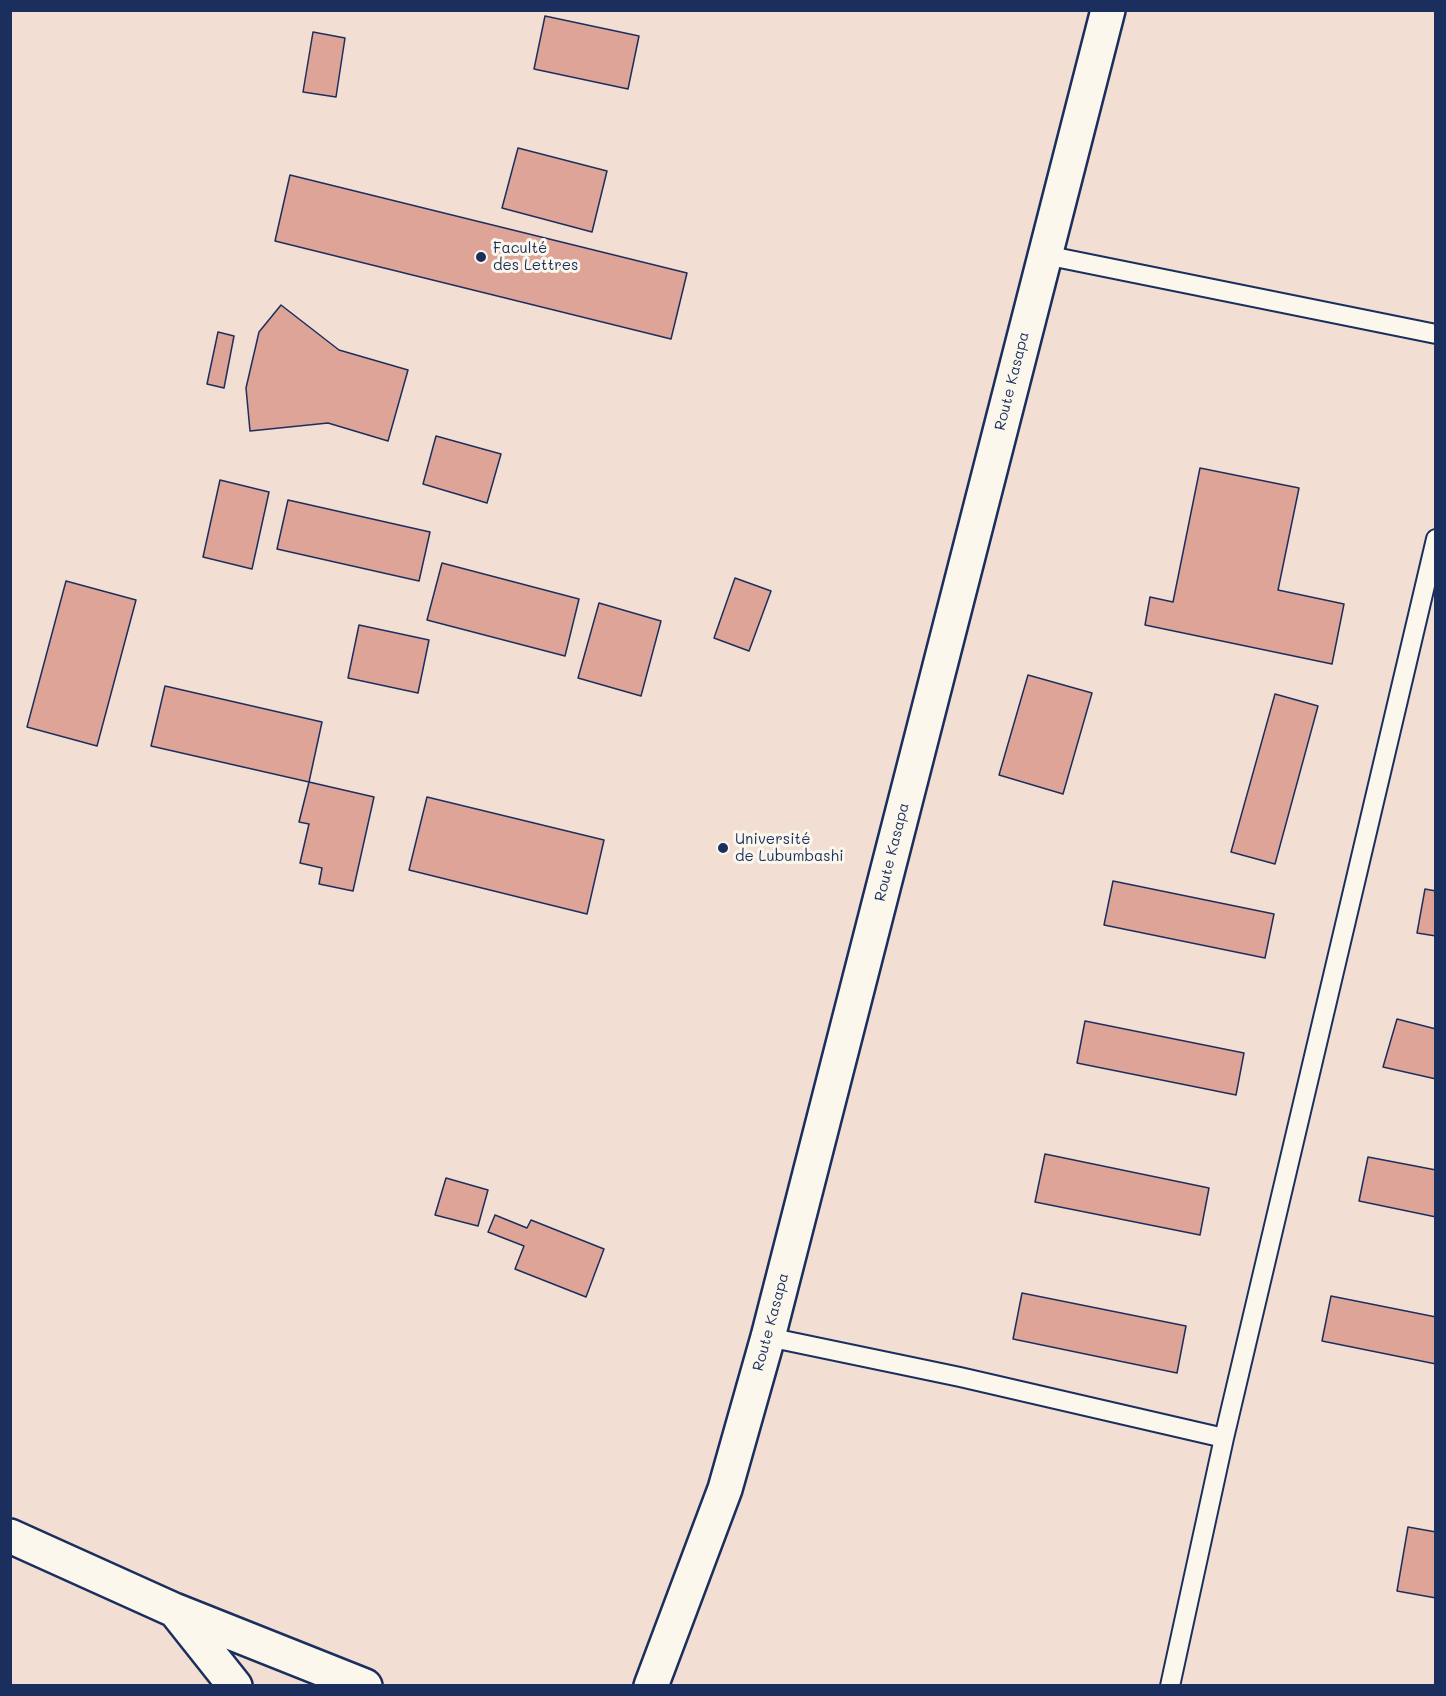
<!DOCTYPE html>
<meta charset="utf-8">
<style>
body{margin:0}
#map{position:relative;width:1446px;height:1696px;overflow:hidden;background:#fbf7ec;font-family:Mali,sans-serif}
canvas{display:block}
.frame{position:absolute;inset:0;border:12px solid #1b2f5e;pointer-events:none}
</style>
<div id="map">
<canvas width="1446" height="1696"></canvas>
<div class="frame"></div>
</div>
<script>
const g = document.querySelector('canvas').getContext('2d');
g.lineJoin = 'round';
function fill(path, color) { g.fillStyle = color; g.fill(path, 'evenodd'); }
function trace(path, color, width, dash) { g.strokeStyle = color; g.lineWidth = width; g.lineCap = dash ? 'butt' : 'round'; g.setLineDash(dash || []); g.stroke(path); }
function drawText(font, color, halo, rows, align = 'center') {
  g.font = font + ' Mali,sans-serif'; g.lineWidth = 6; g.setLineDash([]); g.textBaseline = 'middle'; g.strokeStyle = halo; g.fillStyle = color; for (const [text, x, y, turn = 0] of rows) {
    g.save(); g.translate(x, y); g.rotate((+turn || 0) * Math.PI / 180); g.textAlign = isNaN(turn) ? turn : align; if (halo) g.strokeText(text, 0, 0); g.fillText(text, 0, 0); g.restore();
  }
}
const built = new Path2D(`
 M11 11H1435V1685H11Z`);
const building = new Path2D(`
 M545 16 639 36 628 89 534 69Z
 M313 32 345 38 336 97 303 92Z
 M518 148 607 171 592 232 502 208Z
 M290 175 687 273 671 339 275 241Z
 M281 305 339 350 408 370 388 441 328 423 250 431 246 388 259 332Z
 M218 332 234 336 224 388 207 384Z
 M436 436 501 454 487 503 423 484Z
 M1200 468 1299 488 1278 590 1344 604 1332 664 1145 625 1150 597 1173 602Z
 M220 480 269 492 252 569 203 557Z
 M288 500 430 532 419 581 277 549Z
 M442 563 579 599 565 656 427 620Z
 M735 578 771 591 749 651 714 638Z
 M66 581 136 600 97 746 27 727Z
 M599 603 661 621 641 696 578 678Z
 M359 625 429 640 418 693 348 678Z
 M1028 675 1092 693 1063 794 999 775Z
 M165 686 322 722 309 782 151 746Z
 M1275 694 1318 706 1275 864 1231 852Z
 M309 782 374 797 353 891 319 884 322 868 300 863 309 824 299 822Z
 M427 797 604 840 587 914 409 870Z
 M1113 881 1274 914 1265 958 1104 925Z
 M1425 889 1436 891V936L1417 933Z
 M1397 1019 1436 1029V1079L1383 1067Z
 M1085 1021 1244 1053 1236 1095 1077 1063Z
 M1045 1154 1209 1188 1200 1235 1035 1202Z
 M1368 1157 1436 1170V1217L1359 1201Z
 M446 1178 488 1190 478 1226 435 1215Z
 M495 1215 527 1228 531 1220 604 1249 586 1297 515 1269 524 1246 488 1232Z
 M1022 1293 1186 1326 1177 1373 1013 1339Z
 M1331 1296 1436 1317V1364L1322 1341Z
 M1408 1527 1436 1532V1598L1397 1591Z`);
const service = new Path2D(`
 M1045 255 1436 334
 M768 1337 960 1377 1224 1438
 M1170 1686 1224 1438 1436 539`);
const tertiary = new Path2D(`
 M10 1536 174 1610 365 1686
 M177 1613 235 1686`);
const secondary = new Path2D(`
 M651 1686 725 1489 768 1337 1108 10`);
const markers = [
 [481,257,6,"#1b2f5e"],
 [723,848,6,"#1b2f5e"]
];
const poiNames = [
 ["Faculté",493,248],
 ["des Lettres",493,265],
 ["Université",735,839],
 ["de Lubumbashi",735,856]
];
const streetNames = [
 ["Route Kasapa",1012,381,-76],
 ["Route Kasapa",892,852,-76],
 ["Route Kasapa",771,1322,-75]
];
fill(built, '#f2ded2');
fill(building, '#dda497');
trace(building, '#1b2f5e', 1.5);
trace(service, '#1b2f5e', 22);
trace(tertiary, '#1b2f5e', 38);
trace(secondary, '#1b2f5e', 38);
trace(service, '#fbf7ec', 18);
trace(tertiary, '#fbf7ec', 33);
trace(secondary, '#fbf7ec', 33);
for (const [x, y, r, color] of markers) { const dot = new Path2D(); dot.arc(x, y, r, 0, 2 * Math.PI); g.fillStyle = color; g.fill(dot); trace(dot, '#fbf7ec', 2); }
drawText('15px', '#1b2f5e', '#fbf7ec', poiNames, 'left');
drawText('15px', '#1b2f5e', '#fbf7ec', streetNames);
</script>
